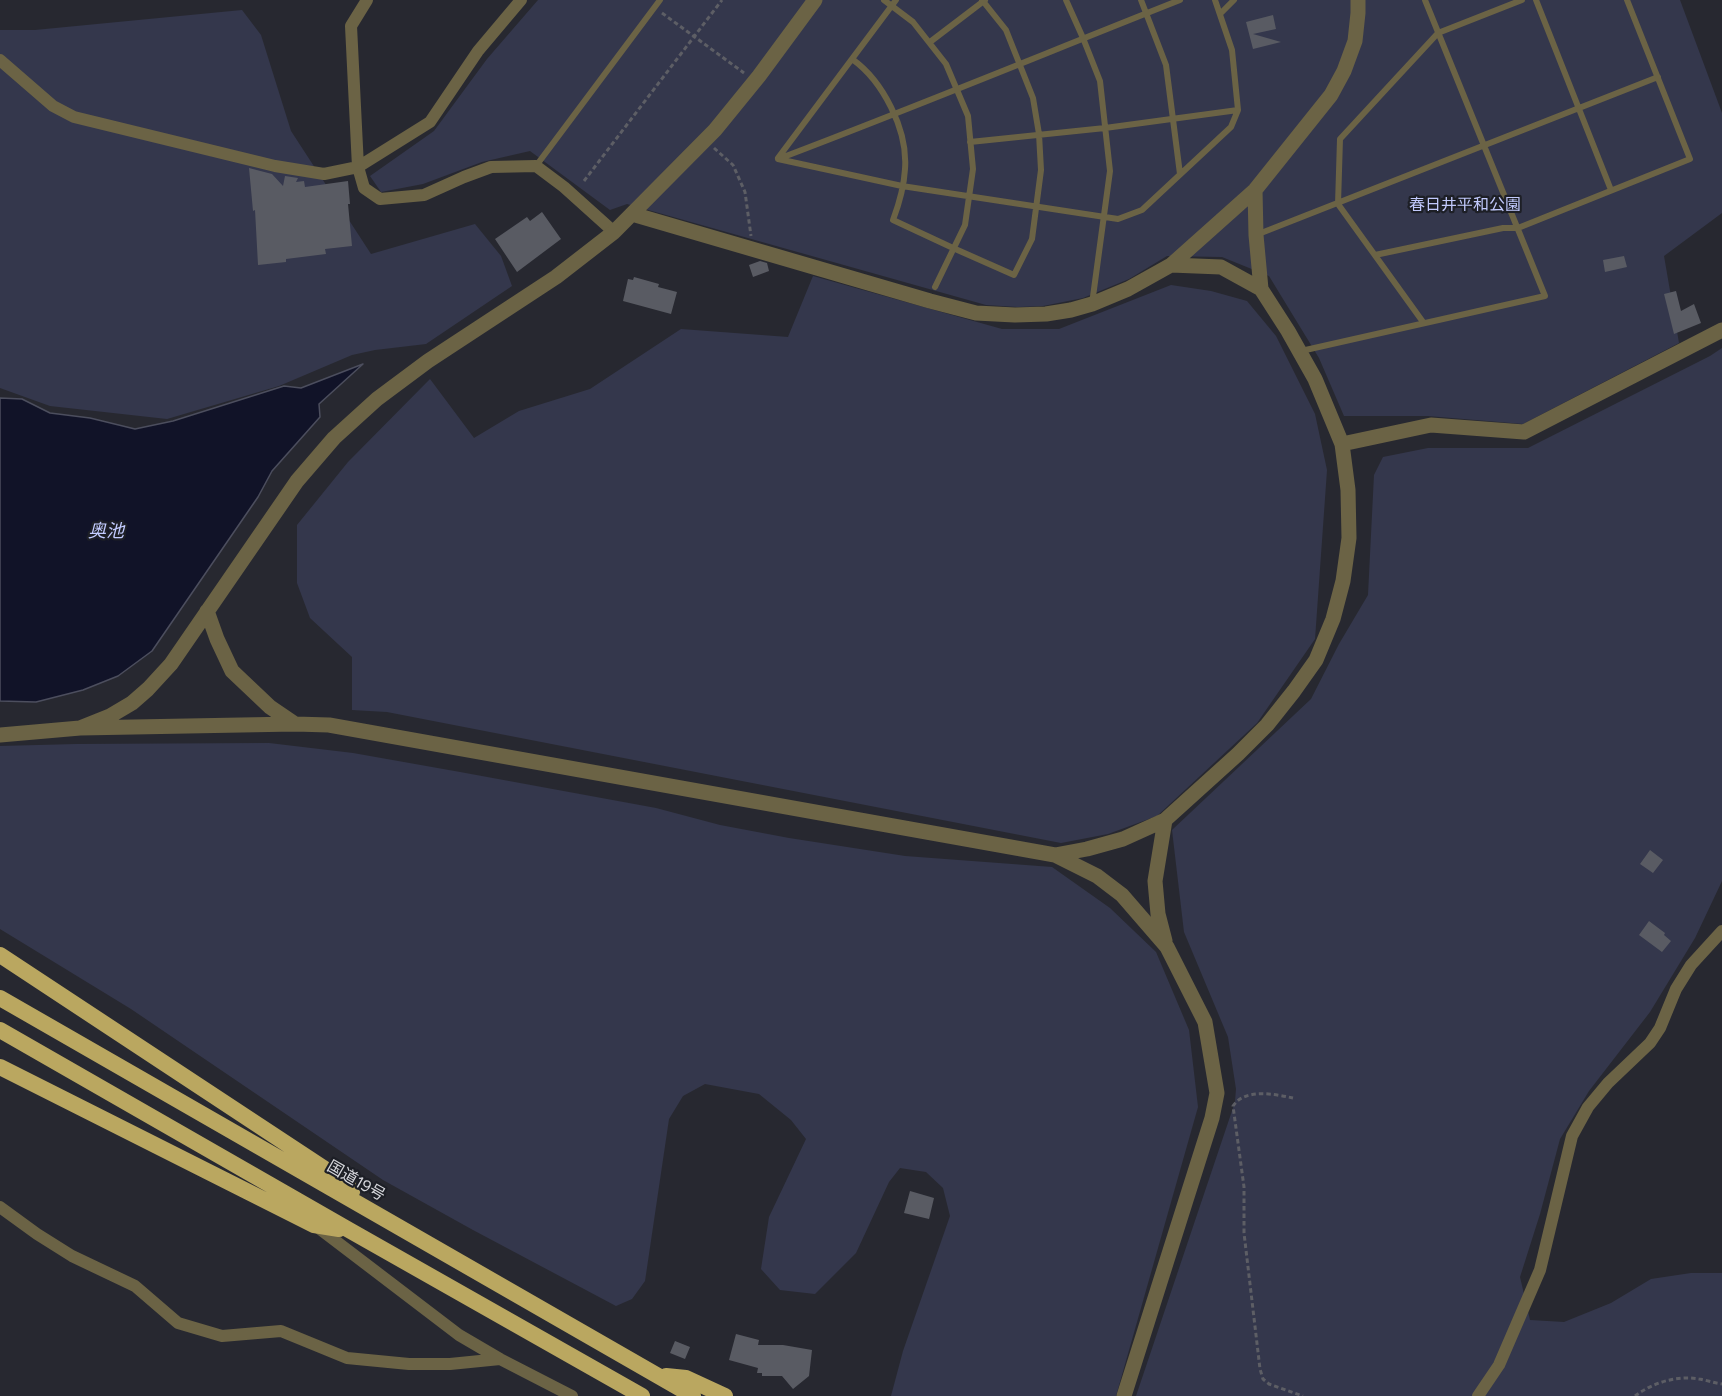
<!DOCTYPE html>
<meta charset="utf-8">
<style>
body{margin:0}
canvas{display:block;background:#272830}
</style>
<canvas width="1722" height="1396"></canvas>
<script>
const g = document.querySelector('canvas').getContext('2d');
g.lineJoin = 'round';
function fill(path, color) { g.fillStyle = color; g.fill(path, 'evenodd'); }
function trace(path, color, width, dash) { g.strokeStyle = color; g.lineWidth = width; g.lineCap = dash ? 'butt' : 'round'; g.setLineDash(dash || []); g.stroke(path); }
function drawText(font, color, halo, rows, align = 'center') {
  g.font = font + ' Figtree,"Noto Sans JP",sans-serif'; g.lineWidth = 4.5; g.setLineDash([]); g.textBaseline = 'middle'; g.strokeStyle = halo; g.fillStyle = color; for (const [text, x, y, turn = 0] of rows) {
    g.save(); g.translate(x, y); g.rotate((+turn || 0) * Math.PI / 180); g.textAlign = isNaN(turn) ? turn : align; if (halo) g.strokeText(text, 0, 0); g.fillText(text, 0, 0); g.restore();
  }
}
const green = new Path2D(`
 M538 0H1680L1722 113V213L1664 256 1679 343 1523 424 1428 416H1344L1319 358 1269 276 1222 257 1167 256 1129 279 1083 298 1043 306 1018 307 986 305 627 204 610 210 530 151 482 162 423 184 381 192 370 176 434 131 487 59Z
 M242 10 261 35 291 131 371 254 475 224 501 256 512 286 426 344 375 350 352 355 279 386 167 419 50 406 0 388V30H35Z
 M813 276 1002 329H1059L1171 285 1211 291 1247 301 1276 336 1315 414 1327 470 1315 639 1257 723 1157 816 1108 834 1061 843 387 712 352 710V657L310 618 297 583V525L348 462 430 379 474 438 519 411 590 389 681 329 788 337Z
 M1722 348V881L1695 938 1650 1012 1589 1091 1560 1139 1540 1214 1520 1277 1530 1320 1564 1322 1611 1303 1651 1279 1691 1273H1722V1396H1136L1235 1102 1236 1089 1228 1037 1184 932 1172 830 1311 699 1339 644 1368 595 1374 475 1383 457 1428 448H1528L1710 356Z
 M269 743 353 753 460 772 656 808 720 825 789 838 905 856 1052 867 1110 908 1156 952 1189 1030 1198 1107 1116 1396H891L903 1351 950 1216 943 1188 926 1172 900 1168 889 1182 856 1253 815 1294 780 1290 761 1269 769 1217 806 1139 791 1120 759 1094 705 1084 683 1096 669 1119 645 1281 632 1299 616 1306 473 1230 383 1180 131 1009 0 929V746L77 744Z`);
const water = new Path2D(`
 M363 364 319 404 320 417 272 471 258 497 152 651 118 676 83 690 36 702 0 701V398L22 399 50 413 90 418 135 429 173 421 284 386 301 388Z`);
const building = new Path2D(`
 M1273 15 1276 29 1253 34 1281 42 1253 49 1246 22Z
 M249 168 272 174 283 186 285 176 298 178 296 182 304 181 305 187 348 181 350 204H348L352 246 325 249 326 254 286 259V262L258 265 255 210 253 211Z
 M542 212 561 239 517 272 495 239 527 217 530 221Z
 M1624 256 1627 267 1605 272 1603 260Z
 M760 261 767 263 769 271 753 277 749 265Z
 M634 277 659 284 658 287 677 292 671 314 623 301 628 279 633 280Z
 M1676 291 1681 311 1694 304 1701 323 1674 334 1664 294Z
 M1650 850 1663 860 1653 873 1640 864Z
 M1649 921 1665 933 1664 935 1671 941 1662 952 1639 935Z
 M910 1191 934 1198 929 1219 904 1213Z
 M736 1334 759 1340 758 1345H783L812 1350 809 1376 793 1389 782 1376H762V1373H757L758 1368 729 1360Z
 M675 1341 690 1347 685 1359 670 1353Z`);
const path = new Path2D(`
 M662 13 744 73
 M714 148 733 165 745 192 751 236
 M584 181 722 0
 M1293 1098C1274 1094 1245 1088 1233 1106L1244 1187V1233L1260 1369 1263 1379 1269 1384 1303 1396
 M1635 1396C1652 1383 1677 1375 1699 1379 1706 1380 1714 1383 1722 1384`);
const service = new Path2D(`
 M884 0 913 22 946 64 968 116 973 169 965 225 935 287
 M1066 0 1083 38 1100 81 1110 171 1092 304
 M1141 0 1166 65 1180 174
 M1536 0 1611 190
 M1220 14 1234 0
 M930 42 985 0
 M852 59C883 81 908 130 905 169 904 187 899 204 893 220L953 248 1014 275 1032 239 1041 170 1039 134 1033 98 1006 30 982 0
 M970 142 1105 128 1238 110
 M778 158 896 0
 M778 159 902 186 1118 219 1142 210 1231 127 1238 110 1232 50 1215 0
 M778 159C913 108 1046 53 1180 0
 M536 166 660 0
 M1256 235 1658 77
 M1375 255 1503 228H1518L1690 159 1627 0
 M1423 322 1338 204 1340 139 1438 33 1522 0
 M1301 351 1545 296 1425 0`);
const minor = new Path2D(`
 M521 0 478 51 430 122 358 167 364 188 380 199 424 195 464 177 491 167 536 166 564 187 614 232
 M0 60 53 106 74 117 275 166 324 174 358 167 351 26 367 0
 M0 1207 37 1234 72 1256 135 1286 178 1323 222 1336 281 1331 347 1358 409 1364H450L500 1359 572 1396
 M316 1226 459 1335 500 1359
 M1478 1396 1499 1365 1540 1270 1572 1136 1588 1107 1608 1083 1650 1043 1660 1028 1676 989 1691 965 1722 931`);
const tertiary = new Path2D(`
 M632 214 930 301 976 313 1015 315 1046 314 1071 310 1092 304 1128 289 1171 265 1255 190 1331 95 1344 71 1355 41 1358 13V0
 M1171 265 1221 267 1261 289
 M1342 444 1431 425 1524 432 1722 330
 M207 611 217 639 232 671 270 707 295 724
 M80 728 295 724 329 725 1055 855 1087 849 1123 839 1165 820 1238 754 1267 725 1294 691 1316 660 1333 619 1343 581 1349 538 1348 490 1342 444 1315 379 1288 331 1261 289 1256 235 1255 190
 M0 735 80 728 110 716 132 703 148 689 171 664 297 481 334 438 377 399 428 361 556 277 614 232 715 130 759 76 815 0
 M1055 855 1097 876 1122 895 1167 947 1205 1022 1217 1093 1212 1118 1124 1396
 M1165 941 1158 914 1155 881 1165 820`);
const trunk = new Path2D(`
 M0 955 346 1183 352 1192
 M0 998 693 1396
 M0 1030 349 1230 642 1396
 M0 1067 314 1225 339 1229
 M666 1376 686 1378 725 1396`);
const parkNames = [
 ["春日井平和公園",1465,205]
];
const streetNames = [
 ["国道19号",356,1181,30]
];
const waterNames = [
 ["奥池",106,532]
];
fill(green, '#34374c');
fill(water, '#111328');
trace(water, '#4c4e5e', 1.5);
fill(building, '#595b63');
trace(path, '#5d5e65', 3, [4.5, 3]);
trace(service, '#6b6345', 6);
trace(minor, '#6b6345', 12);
trace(tertiary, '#6b6345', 15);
trace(trunk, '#baa760', 16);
drawText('16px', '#c1c9fc', '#1d1f26', parkNames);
drawText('16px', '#d5d6db', '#1d1f26', streetNames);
drawText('italic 18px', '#c3ccff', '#1d1f26', waterNames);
</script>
